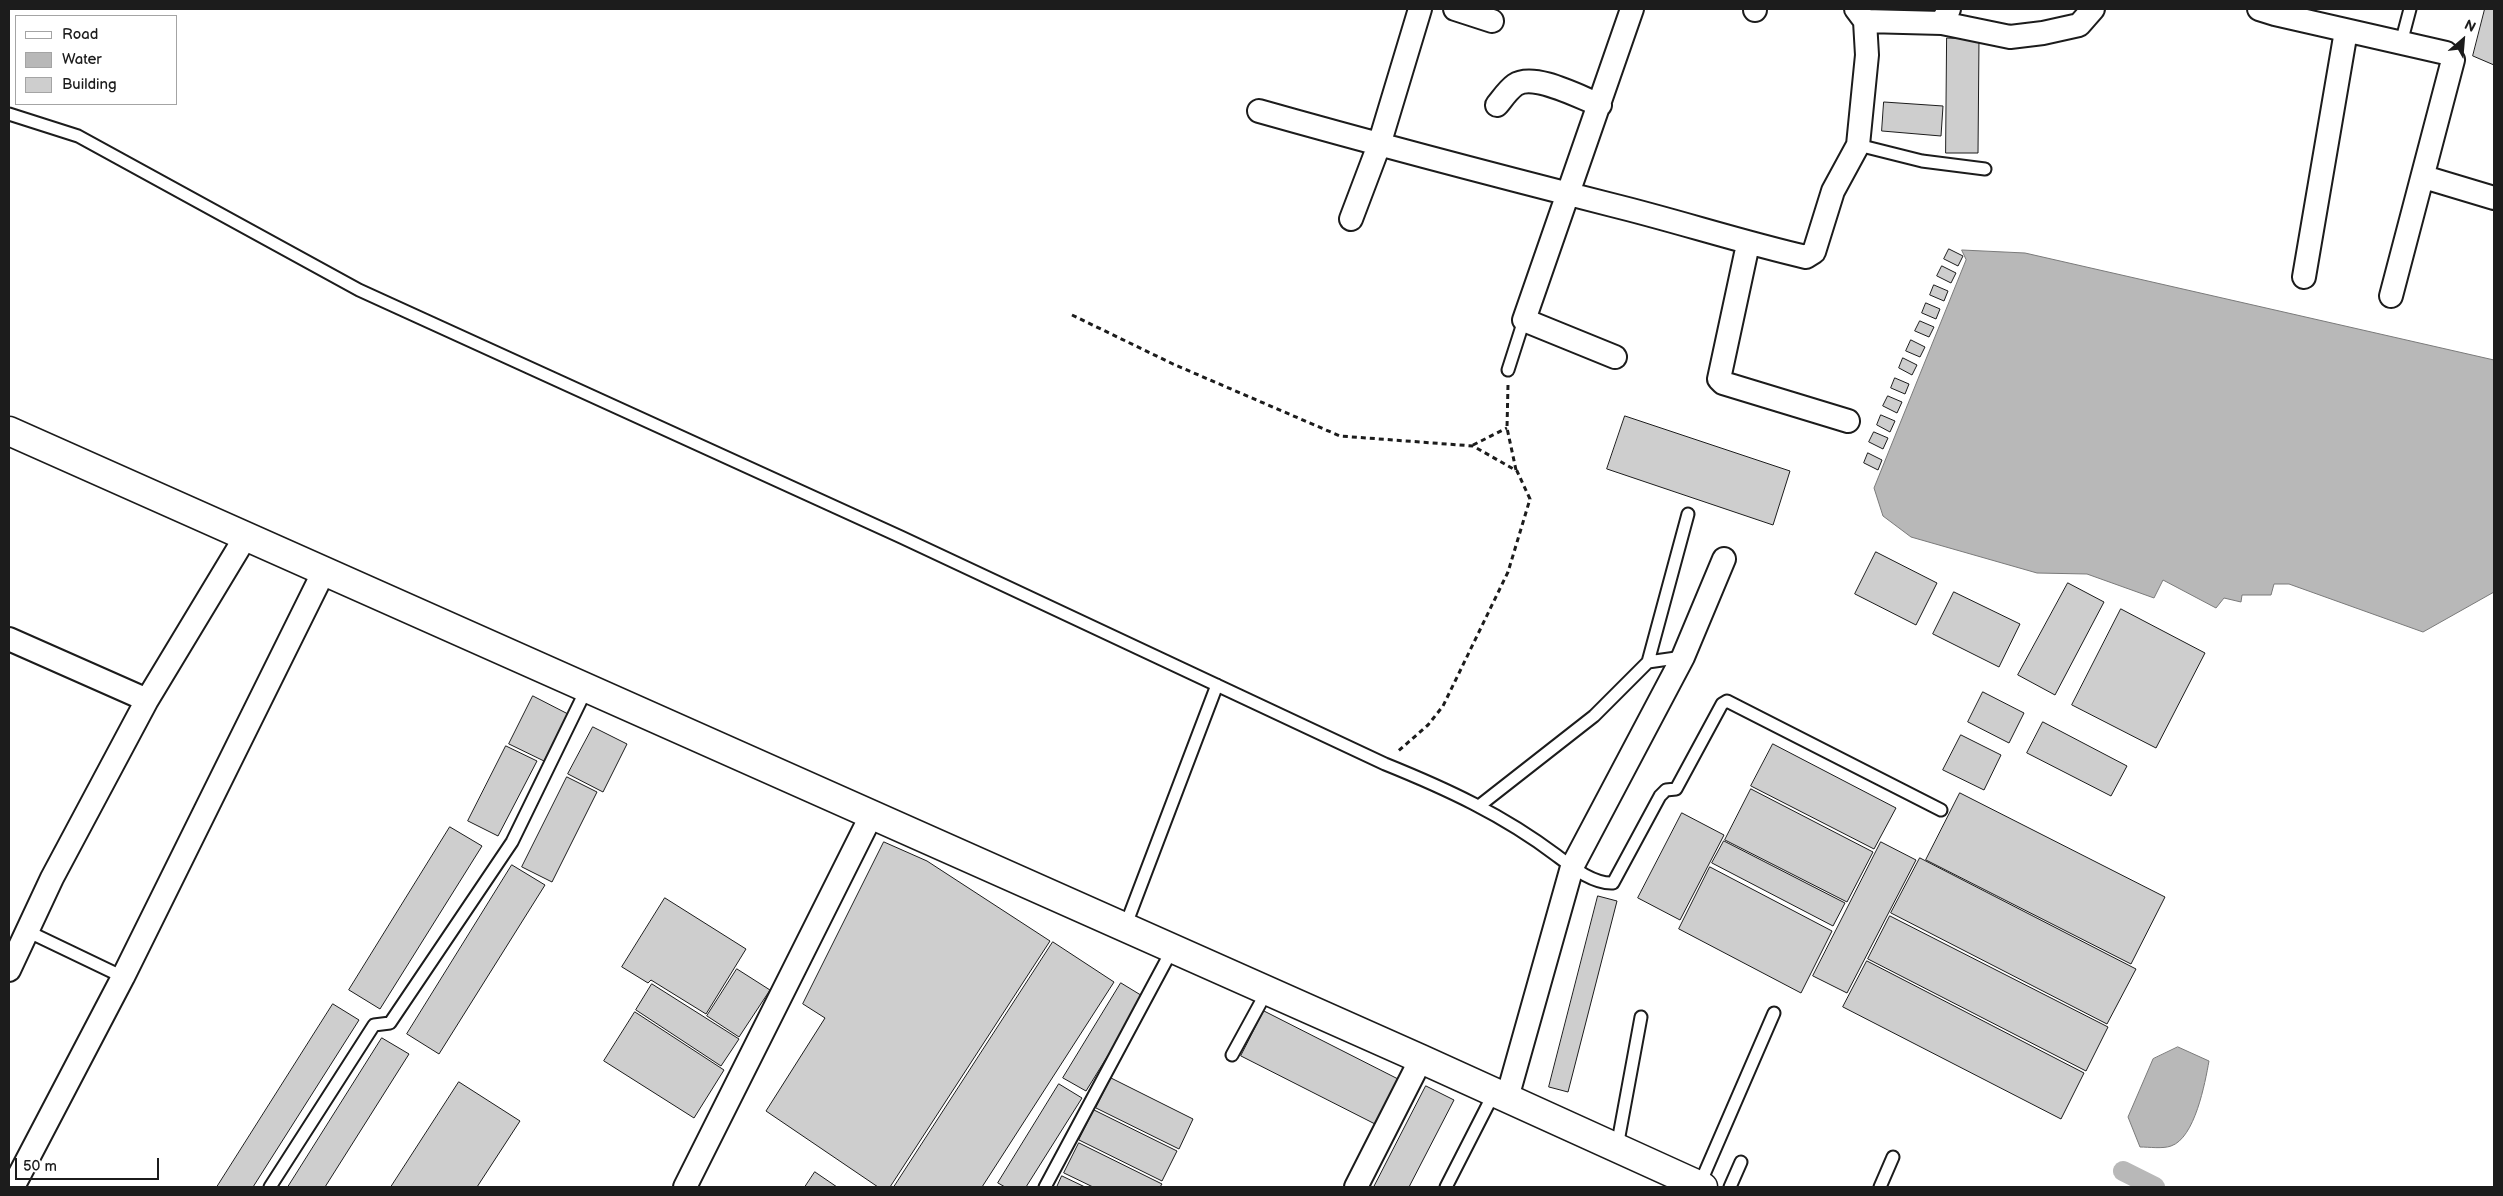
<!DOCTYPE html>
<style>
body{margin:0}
#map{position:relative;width:2503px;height:1196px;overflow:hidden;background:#fff;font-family:"Balsamiq Sans",sans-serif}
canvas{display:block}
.frame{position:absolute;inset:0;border:10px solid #1c1c1c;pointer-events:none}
.legend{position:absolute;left:15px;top:15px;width:162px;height:90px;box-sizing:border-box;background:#fff;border:1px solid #a4a4a4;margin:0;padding:6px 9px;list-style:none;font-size:15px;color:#1c1c1c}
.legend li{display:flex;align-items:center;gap:10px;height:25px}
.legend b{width:25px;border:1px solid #a4a4a4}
.north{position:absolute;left:2438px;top:15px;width:50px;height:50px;-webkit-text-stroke:4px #fff;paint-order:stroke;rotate:27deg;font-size:14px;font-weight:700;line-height:20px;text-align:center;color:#1c1c1c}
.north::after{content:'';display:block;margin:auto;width:18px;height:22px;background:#1c1c1c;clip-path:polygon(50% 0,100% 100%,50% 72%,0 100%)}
.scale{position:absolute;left:15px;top:1158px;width:144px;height:22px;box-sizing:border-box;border:2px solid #1c1c1c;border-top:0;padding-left:6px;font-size:15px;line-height:18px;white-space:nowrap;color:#1c1c1c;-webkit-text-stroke:4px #fff;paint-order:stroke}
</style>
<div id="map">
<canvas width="2503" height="1196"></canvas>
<div class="frame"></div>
<ul class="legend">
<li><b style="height:6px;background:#fff"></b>Road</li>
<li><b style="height:14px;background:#b8b8b8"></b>Water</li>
<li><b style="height:14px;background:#cecece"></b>Building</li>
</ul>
<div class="north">N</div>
<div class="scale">50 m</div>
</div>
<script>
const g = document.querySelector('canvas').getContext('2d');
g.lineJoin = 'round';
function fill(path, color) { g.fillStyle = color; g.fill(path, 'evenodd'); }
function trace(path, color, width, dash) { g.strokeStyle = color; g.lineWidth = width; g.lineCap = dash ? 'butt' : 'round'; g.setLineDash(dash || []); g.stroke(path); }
const water = new Path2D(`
 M1962 250 2025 253 2494 360V592L2423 632 2289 584H2274L2271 595H2242L2241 602 2224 598 2216 608 2163 580 2154 598 2087 574 2037 573 1911 537 1883 516 1874 488 1966 260Z
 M2178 1047 2209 1061C2205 1083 2195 1138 2171 1146 2163 1149 2149 1147 2140 1147L2128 1117 2153 1059Z`);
const canal = new Path2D(`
 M2123 1171 2155 1187`);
const building = new Path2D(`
 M2485 9H2494V65L2473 56Z
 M1947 38 1979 39 1978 153H1946Z
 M1884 102 1943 106 1941 136 1882 131Z
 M1949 249 1963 256 1958 266 1944 259Z
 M1942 266 1956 273 1951 283 1937 276Z
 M1934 285 1948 291 1944 301 1930 295Z
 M1926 303 1940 309 1936 319 1922 313Z
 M1920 321 1934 327 1929 337 1915 331Z
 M1911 340 1925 347 1920 357 1906 351Z
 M1903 358 1917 365 1912 375 1899 368Z
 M1895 378 1909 384 1905 394 1891 388Z
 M1888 396 1902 402 1897 413 1883 406Z
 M1881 415 1895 421 1890 432 1877 425Z
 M1625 416 1790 471 1773 525 1607 469Z
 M1874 432 1888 438 1883 449 1869 442Z
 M1868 453 1882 460 1878 470 1864 463Z
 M1876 552 1937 583 1916 625 1855 594Z
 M2068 583 2104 602 2055 695 2018 675Z
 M1954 592 2020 624 1999 667 1933 634Z
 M2121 609 2205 653 2156 748 2072 705Z
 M1983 692 2024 713 2009 743 1968 722Z
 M533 696 568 714 544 761 509 744Z
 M2043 722 2127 766 2111 796 2027 753Z
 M593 727 627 744 603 792 568 774Z
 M1961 735 2001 755 1984 790 1943 770Z
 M1773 744 1896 808 1874 849 1751 786Z
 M506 746 537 761 498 836 468 821Z
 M567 777 597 792 552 882 522 867Z
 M1751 789 1873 852 1847 902 1725 840Z
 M1960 793 2165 897 2131 964 1926 860Z
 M1682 813 1724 835 1680 920 1638 898Z
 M450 827 482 846 380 1009 349 990Z
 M1724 841 1845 903 1833 926 1712 863Z
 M884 842 927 861 1050 941 890 1187H878L766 1111 825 1018 803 1004Z
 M1881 842 1916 860 1847 993 1813 976Z
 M1920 858 2136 969 2107 1024 1891 913Z
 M512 865 545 885 439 1054 407 1034Z
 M1710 867 1832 931 1801 993 1679 929Z
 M1598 896 1617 901 1568 1092 1549 1087Z
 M665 898 746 949 706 1014 651 980 648 983 622 967Z
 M1890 916 2108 1027 2086 1071 1868 959Z
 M1053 942 1114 982 982 1187H894Z
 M1867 961 2084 1073 2061 1119 1843 1007Z
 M737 969 770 990 739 1037 707 1016Z
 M1121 983 1144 997 1086 1091 1063 1078Z
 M652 984 739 1039 721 1066 636 1010Z
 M333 1004 359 1020 253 1187H217Z
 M1264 1011 1400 1080 1377 1125 1241 1056Z
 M635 1012 724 1070 694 1118 604 1061Z
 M382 1038 409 1054 325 1187H288Z
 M1111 1078 1193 1119 1179 1149 1096 1108Z
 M459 1082 520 1121 477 1187H391Z
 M1059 1084 1082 1098 1026 1187H1005L998 1183Z
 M1426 1086 1454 1100 1409 1187H1374Z
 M1094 1110 1177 1151 1162 1181 1079 1140Z
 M1079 1143 1162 1184 1160 1187H1093L1064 1173Z
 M815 1172 837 1187H805Z
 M1062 1176 1085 1187H1057Z`);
const path = new Path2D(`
 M1072 315 1173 364 1340 436 1473 446 1517 471 1530 499 1508 572 1443 706 1428 725 1396 753
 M1508 385 1507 428 1516 470
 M1473 445 1507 428`);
const lane = new Path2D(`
 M2401 43 2410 9
 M9 114 78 136 359 290 901 537 1385 764C1447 789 1503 815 1556 855 1572 867 1593 884 1613 883L1660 796 1666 790 1676 789 1722 704 1727 701 1941 810
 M1858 145 1922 161 1985 169
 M1508 370 1524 320
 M1648 662 1688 514
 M1479 806 1594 716 1648 662 1683 657
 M1125 927 1217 685
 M27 931 123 977
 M1232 1055 1267 991
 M1617 1147 1641 1017
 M1699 1186 1774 1013
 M270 1187 374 1025 390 1023 512 842 587 688
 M1045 1187 1173 948
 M1446 1187 1494 1093
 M1730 1187 1741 1162
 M1880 1187 1893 1157`);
const street = new Path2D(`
 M1455 9 1492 21
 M2259 9 2275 14 2446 53 2453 60 2391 296
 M1755 10V9
 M1865 21 1942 23 1949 9
 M1942 23 2010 37 2043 33 2079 25 2093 9
 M1497 105C1502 99 1508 90 1515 85 1534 72 1581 98 1600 105
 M1259 111C1376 144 1494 175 1612 205 1677 221 1741 242 1806 257L1814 252 1833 191 1858 145 1867 55 1865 21 1856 9
 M2424 177 2494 198
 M1351 219 1379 145 1420 9
 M1748 244 1719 379 1723 383 1848 421
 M2304 277 2346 31
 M1615 357 1524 320 1632 9
 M9 639 147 700
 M9 970 52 878 147 700 246 536
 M1507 1098 1572 867 1683 657 1724 559
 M13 1187 123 977 324 571
 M685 1187 872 814
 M1356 1187 1421 1059`);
const secondary = new Path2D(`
 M9 431 1421 1059 1703 1187`);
fill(water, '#b8b8b8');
trace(water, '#7a7a7a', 1);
trace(canal, '#b8b8b8', 20);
fill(building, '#cecece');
trace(building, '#1c1c1c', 1);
trace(lane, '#1c1c1c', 15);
trace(street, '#1c1c1c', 26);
trace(secondary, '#1c1c1c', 31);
trace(path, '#1c1c1c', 3, [5, 4]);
trace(lane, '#fff', 11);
trace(street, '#fff', 22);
trace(secondary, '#fff', 28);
</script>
